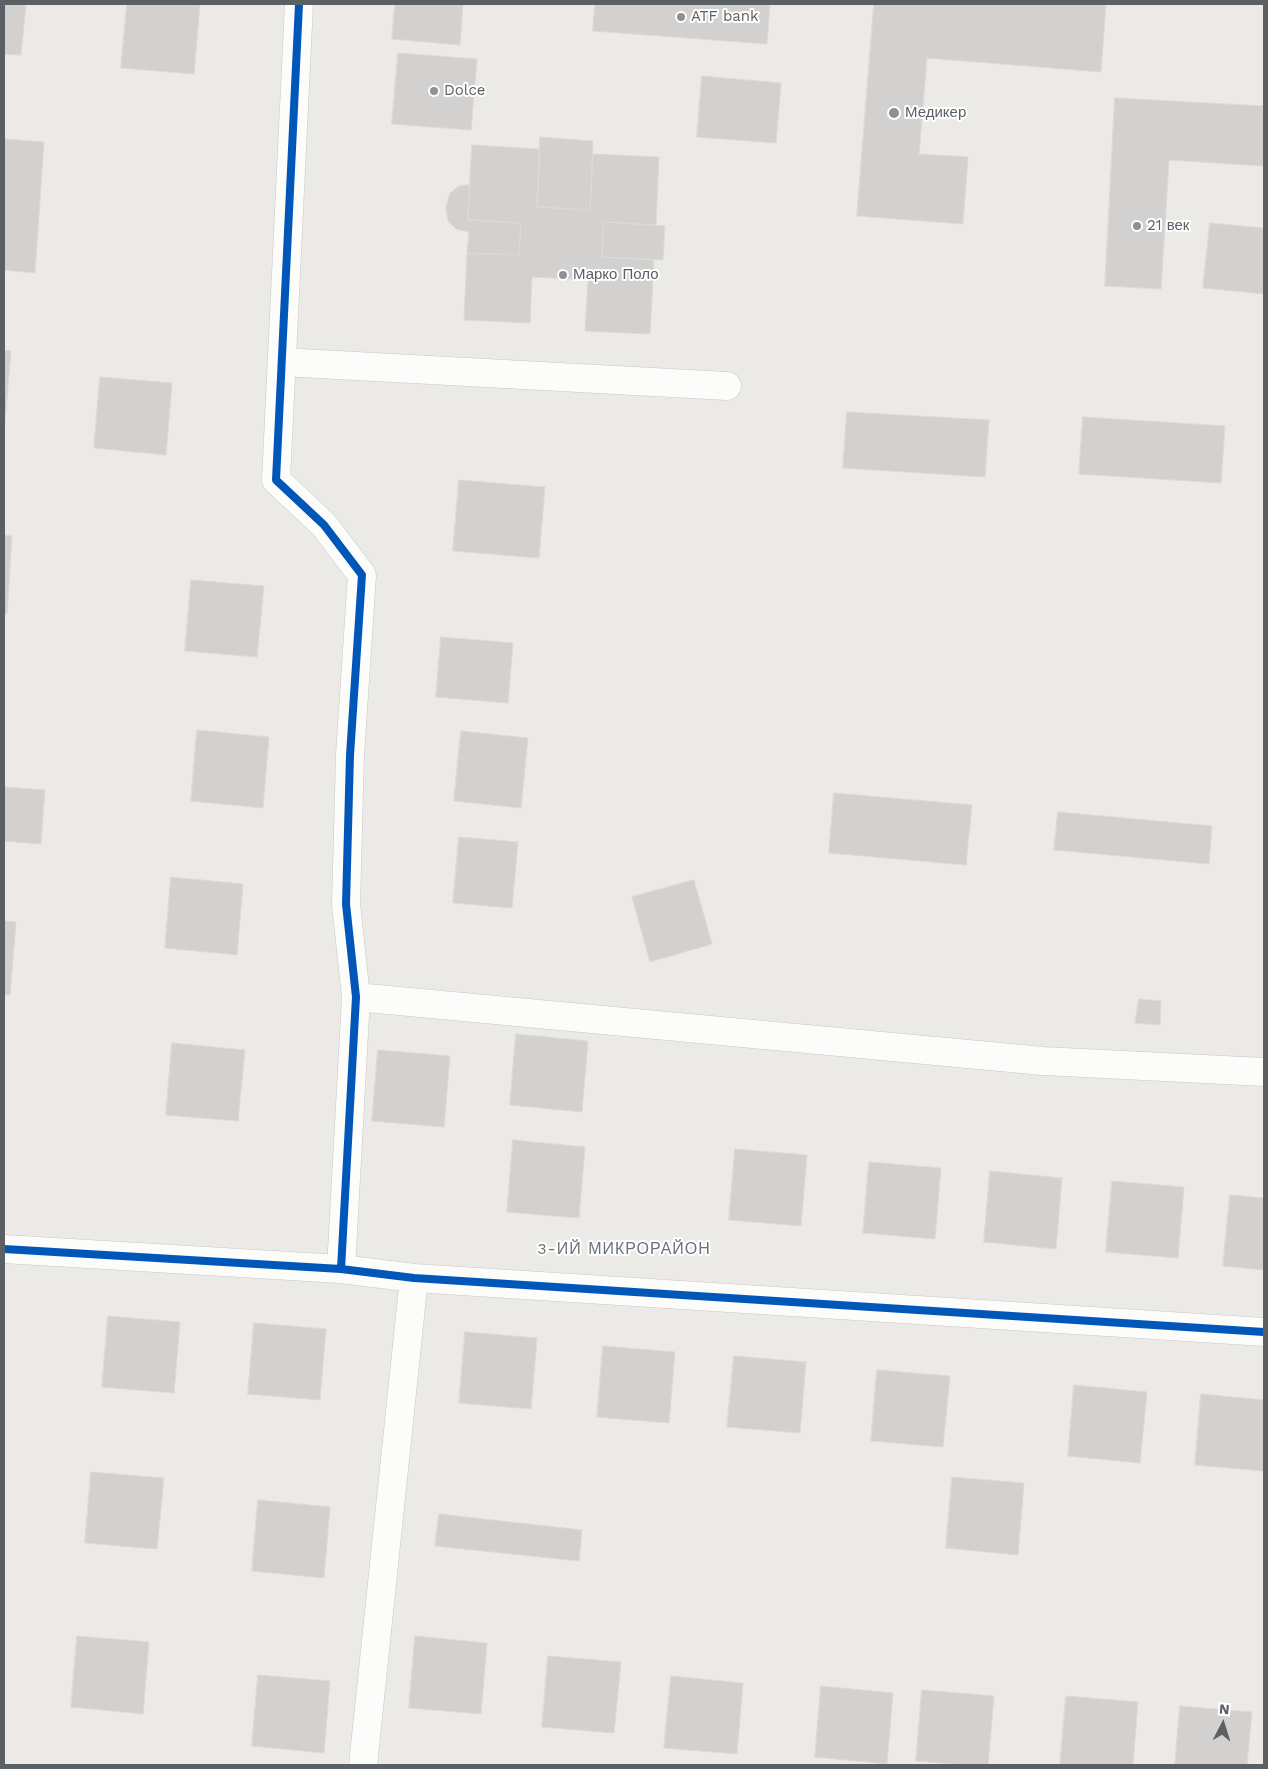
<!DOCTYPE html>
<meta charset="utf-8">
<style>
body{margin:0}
#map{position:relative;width:1268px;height:1769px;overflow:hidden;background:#eceae6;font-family:"Work Sans",sans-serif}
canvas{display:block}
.frame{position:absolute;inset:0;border:5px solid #5b6065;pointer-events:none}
.north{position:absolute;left:1198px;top:1699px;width:50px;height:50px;-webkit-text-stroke:4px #fff;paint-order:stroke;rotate:5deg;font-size:14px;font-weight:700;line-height:20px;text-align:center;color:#5b6065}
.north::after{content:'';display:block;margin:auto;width:18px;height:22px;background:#5b6065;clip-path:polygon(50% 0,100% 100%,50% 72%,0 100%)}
</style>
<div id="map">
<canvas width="1268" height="1769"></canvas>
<div class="frame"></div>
<div class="north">N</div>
</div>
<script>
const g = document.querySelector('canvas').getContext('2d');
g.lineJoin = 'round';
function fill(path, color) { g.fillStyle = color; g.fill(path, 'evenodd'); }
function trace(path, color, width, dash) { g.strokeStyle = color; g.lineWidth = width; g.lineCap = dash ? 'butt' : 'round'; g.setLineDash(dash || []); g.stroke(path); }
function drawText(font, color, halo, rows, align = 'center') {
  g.font = font + ' "Work Sans",sans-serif'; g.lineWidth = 4; g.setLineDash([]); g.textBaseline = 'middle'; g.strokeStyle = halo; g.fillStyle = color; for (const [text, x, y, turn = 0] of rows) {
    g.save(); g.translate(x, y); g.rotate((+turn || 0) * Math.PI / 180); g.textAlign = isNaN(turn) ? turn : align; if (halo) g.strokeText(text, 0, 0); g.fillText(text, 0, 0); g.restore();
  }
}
const building = new Path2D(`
 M4 4H26L21 55 4 54Z
 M127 4H200L194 74 121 68Z
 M395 4H463L460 45 392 39Z
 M595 4H770L767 44 593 31Z
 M874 4H1106L1101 72 927 58 919 154 968 157 963 224 857 216Z
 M398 53 477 59 471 130 392 124Z
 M702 76 781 83 776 143 697 137Z
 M1115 98 1264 106V166L1169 160 1161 289 1105 286Z
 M540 137 593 141 590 210 537 207Z
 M4 139 44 142 35 273 4 270Z
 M472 145 540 149 537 207 590 210 593 154 659 157 656 225 604 222 602 257 654 260 650 334 585 331 588 280 532 277 530 323 464 320 467 253 519 255 521 223 468 220Z
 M470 185 468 220 521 223 519 255 467 253 469 232 456 229 448 221 446 207 450 193 459 186Z
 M604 222 665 226 663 260 602 257Z
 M1210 223 1264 228V294L1203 288Z
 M4 350 11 351 5 422H4Z
 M100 377 172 383 166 455 94 448Z
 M847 412 989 420 985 477 843 468Z
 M1083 417 1225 426 1221 483 1079 474Z
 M459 480 545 487 539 558 453 551Z
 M4 535 12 536 7 614H4Z
 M191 580 264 586 257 657 185 651Z
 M441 637 513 643 508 703 436 697Z
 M197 730 269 737 263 808 191 801Z
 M461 731 528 738 521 808 454 801Z
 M4 787 45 790 41 844 4 841Z
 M834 793 972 805 966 865 829 853Z
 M1058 812 1212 826 1209 864 1054 850Z
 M459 837 518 842 512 908 453 903Z
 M171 877 243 884 237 955 165 948Z
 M694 880 712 944 650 962 632 897Z
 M4 921 16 922 10 995H4Z
 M1139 999 1161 1001 1160 1025 1135 1023Z
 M516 1034 588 1041 582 1112 510 1105Z
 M172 1043 245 1050 238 1121 166 1115Z
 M378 1050 450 1056 444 1127 372 1121Z
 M513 1140 585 1147 579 1218 507 1212Z
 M735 1149 807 1155 801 1226 729 1220Z
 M869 1162 941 1168 935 1239 863 1233Z
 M990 1171 1062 1178 1056 1249 984 1242Z
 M1112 1181 1184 1187 1178 1258 1106 1252Z
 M1230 1195 1264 1198V1270L1223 1266Z
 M108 1316 180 1322 174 1393 102 1387Z
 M254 1323 326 1329 320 1400 248 1394Z
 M465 1332 537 1338 531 1409 459 1403Z
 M603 1346 675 1352 669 1423 597 1417Z
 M734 1356 806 1362 800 1433 727 1427Z
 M877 1370 950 1376 943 1447 871 1441Z
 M1074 1385 1147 1392 1140 1463 1068 1456Z
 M1201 1394 1264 1400V1471L1195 1465Z
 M91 1472 164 1478 157 1549 85 1543Z
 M952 1477 1024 1483 1018 1555 946 1548Z
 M258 1500 330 1507 324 1578 252 1571Z
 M439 1514 582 1530 579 1561 435 1546Z
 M77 1636 149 1642 143 1714 71 1707Z
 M415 1636 487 1643 481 1714 409 1708Z
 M548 1656 621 1662 614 1733 542 1727Z
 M258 1675 330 1681 324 1753 252 1746Z
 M671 1676 743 1683 737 1754 664 1748Z
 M821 1686 893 1693 887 1764 815 1757Z
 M922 1690 994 1696 988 1765H967L916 1761Z
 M1066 1696 1138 1702 1133 1765H1060Z
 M1180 1706 1252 1712 1247 1765H1175Z`);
const minor = new Path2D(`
 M299 4 276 480 324 525 362 575 350 755 346 904 356 997 341 1269
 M282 362 727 386
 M356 997 1043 1061 1264 1072
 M4 1249 341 1269 414 1278 1264 1332
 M363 1765 414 1278`);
const cycleway = new Path2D(`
 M299 4 276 480 324 525 362 575 350 755 346 904 356 997 341 1269
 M4 1249 341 1269 414 1278 1264 1332`);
const markers = [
 [681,17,5,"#8e9092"],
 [434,91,5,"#8e9092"],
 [894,113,6,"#8e9092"],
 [1137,226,5,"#8e9092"],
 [563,275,5,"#8e9092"]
];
const poiNames = [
 ["ATF bank",691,17],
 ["Dolce",444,91],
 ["Медикер",905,113],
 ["21 век",1147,226],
 ["Марко Поло",573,275]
];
const neighbourhoodNames = [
 ["3-ИЙ МИКРОРАЙОН",624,1249]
];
fill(building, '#d3d1cf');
trace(building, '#dcd9d6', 1);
trace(minor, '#c7c7c7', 29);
trace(minor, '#fcfcfb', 28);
trace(cycleway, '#0057b8', 8);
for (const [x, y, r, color] of markers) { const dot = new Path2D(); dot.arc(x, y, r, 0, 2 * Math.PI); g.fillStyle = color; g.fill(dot); trace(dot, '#fff', 2); }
drawText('15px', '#5b6065', '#fff', poiNames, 'left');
g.letterSpacing = '1px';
drawText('16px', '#6c7377', '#fff', neighbourhoodNames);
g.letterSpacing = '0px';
</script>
